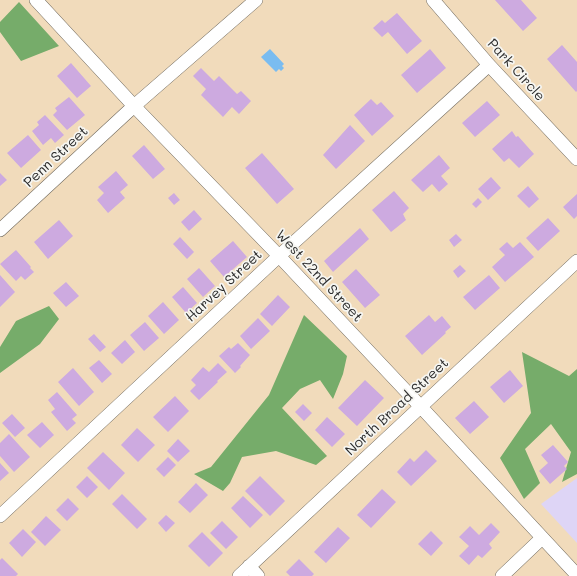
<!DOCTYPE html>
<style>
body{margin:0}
canvas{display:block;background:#f1dbbb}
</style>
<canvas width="577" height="576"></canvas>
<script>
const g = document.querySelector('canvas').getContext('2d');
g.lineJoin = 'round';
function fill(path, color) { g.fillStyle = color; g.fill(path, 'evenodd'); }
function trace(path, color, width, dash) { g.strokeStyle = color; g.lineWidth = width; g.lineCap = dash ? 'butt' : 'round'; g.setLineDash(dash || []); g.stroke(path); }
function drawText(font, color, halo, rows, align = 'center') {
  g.font = font + ' Mali,sans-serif'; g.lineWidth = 3.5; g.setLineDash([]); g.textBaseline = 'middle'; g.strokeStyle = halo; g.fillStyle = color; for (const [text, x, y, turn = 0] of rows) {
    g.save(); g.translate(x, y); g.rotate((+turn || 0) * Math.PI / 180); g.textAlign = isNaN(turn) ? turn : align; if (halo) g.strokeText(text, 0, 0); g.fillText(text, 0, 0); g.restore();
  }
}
const built = new Path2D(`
 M577 478V543L541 504Z`);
const forest = new Path2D(`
 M19 2 59 46 21 61 0 32V22Z
 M49 306 59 319 40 344 0 373V347L16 321Z
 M304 315 347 356 343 374 333 399 320 380 300 389 282 408 327 456 316 465 276 451 242 457 230 483 223 491 194 474 211 467 269 395Z
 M522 352 569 376 577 369V474L562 482 571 452 551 424 525 449 540 483 524 499 500 458 531 413Z`);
const water = new Path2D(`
 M270 49 284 64 282 66 284 68 281 71 279 69 276 72 261 57Z`);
const building = new Path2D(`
 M495 0H521L537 18 523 31Z
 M397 13 422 41 407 54 388 32 382 37 373 28 382 20 385 23Z
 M562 45 577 62V91L576 92 547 59Z
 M430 49 446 68 417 93 401 75Z
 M71 63 91 86 77 98 57 76Z
 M201 68 214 81 219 76 237 94 241 91 251 101 239 114 232 107 223 117 201 95 206 89 193 76Z
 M69 97 85 115 67 130 53 115 57 111 55 108Z
 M371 99 377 105 381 102 394 116 372 136 354 115Z
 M487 101 500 115 475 137 462 123Z
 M45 115 64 135 55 143 51 138 43 145 32 131 39 125 37 122Z
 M350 125 365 141 336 169 323 155Z
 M512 131 516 137 518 136 534 154 519 168 509 158 504 162 492 149Z
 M28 135 41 150 21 168 7 153Z
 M144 145 165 169 153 179 132 156Z
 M262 153 294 189 277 204 245 168Z
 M439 155 450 168 441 176 448 184 439 192 432 184 423 192 411 180Z
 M116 171 128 185 120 192 125 198 108 213 97 200 104 193 98 187Z
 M0 173 7 180 0 186Z
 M491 177 501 188 488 200 478 189Z
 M528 186 539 199 529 208 517 196Z
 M394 191 409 208 403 214 406 220 391 232 372 210Z
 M174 193 180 200 174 205 168 198Z
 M577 194V216L574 219 563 207Z
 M478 198 482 202 476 208 472 204Z
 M194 210 202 219 189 231 181 222Z
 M548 218 560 231 538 251 526 238Z
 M59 220 73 236 48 259 34 242Z
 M360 228 369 239 333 272 324 261Z
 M456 234 462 240 454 247 449 240Z
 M180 237 194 252 187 259 173 244Z
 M233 241 247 257 224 277 210 261Z
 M507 242 513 248 520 242 534 257 505 282 492 267 505 255 499 249Z
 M16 250 31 267 30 268 34 272 25 280 21 276 16 281 0 264Z
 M460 265 466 271 458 278 453 271Z
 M199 268 215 286 203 297 187 279Z
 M356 269 380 295 365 308 342 282Z
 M0 275 15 292 0 307Z
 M489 275 500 288 475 310 463 297Z
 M66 282 79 296 66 307 53 293Z
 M183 287 197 303 186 313 172 297Z
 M278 295 290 307 272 326 260 314Z
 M163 302 179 320 164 334 148 316Z
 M429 315 435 322 442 316 451 327 445 332 446 333 422 355 405 336Z
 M258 318 270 331 251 349 240 336Z
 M145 322 159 338 144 351 130 335Z
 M94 334 106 347 100 352 88 339Z
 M125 340 135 352 122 364 111 353Z
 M238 343 250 355 240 366 241 367 235 373 219 356 229 347 231 349Z
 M99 360 112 374 102 383 89 368Z
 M218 363 227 372 217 381 218 382 199 400 190 391 196 385 191 380 203 367 209 372Z
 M73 368 94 392 79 406 58 382Z
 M510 370 523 386 504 403 490 387Z
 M365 380 384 398 357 426 338 408Z
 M57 392 77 415 72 419 76 423 67 431 51 412 55 409 48 400Z
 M175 396 189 411 168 432 153 417Z
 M474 401 489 417 470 434 455 418Z
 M303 404 312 413 304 421 295 412Z
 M12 414 25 428 15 437 2 423Z
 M327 417 345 434 332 447 315 430Z
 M42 422 54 435 40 448 27 435Z
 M137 428 155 445 138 462 121 445Z
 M9 434 30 457 14 472 0 456V443Z
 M178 439 190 451 178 462 167 451Z
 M553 445 568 462 564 466 567 469 550 484 539 471 548 463 541 455Z
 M426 450 437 461 411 486 397 472 410 458 414 462Z
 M103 452 125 473 109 490 87 468Z
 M168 457 176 465 164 477 156 469Z
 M0 463 9 473 0 481Z
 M87 476 98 487 87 498 76 487Z
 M260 476 285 501 270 516 245 491Z
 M196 483 208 495 190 513 178 502Z
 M382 489 396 502 371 528 357 515Z
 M122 494 147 519 137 529 112 504Z
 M243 496 263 515 250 528 231 508Z
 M68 498 79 509 67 521 56 510Z
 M166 515 175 523 166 532 158 523Z
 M46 516 61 530 45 546 31 532Z
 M222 521 238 537 226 549 210 533Z
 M491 523 500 532 489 544 492 548 482 558 478 555 469 565 459 556 469 546 459 537 470 526 479 535Z
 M338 527 350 538 326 563 314 552Z
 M23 529 36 542 22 557 9 543Z
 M431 531 443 543 431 556 418 544Z
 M202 532 223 553 209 567 188 546Z
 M2 558 18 574 16 576H0V560Z
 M299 559 314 574 312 576H290L286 572Z`);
const minor = new Path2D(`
 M36 0 134 106 279 256 421 407 577 575
 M433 0 489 65 577 159
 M0 230 134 106 256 0
 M0 516 279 256 489 65
 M249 566 258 576
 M239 576 577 261
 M502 576 542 538`);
const streetNames = [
 ["Park Circle",516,70,48],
 ["Penn Street",56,157,-43],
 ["West 22nd Street",319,276,47],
 ["Harvey Street",224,286,-43],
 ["North Broad Street",397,407,-43]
];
fill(built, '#ded5f6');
fill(forest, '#76ac6a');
fill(water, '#7abcf0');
fill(building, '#cdaae0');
trace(minor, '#70695d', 14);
trace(minor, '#fff', 13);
drawText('14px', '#2b2b2b', '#f6f6f2', streetNames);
</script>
